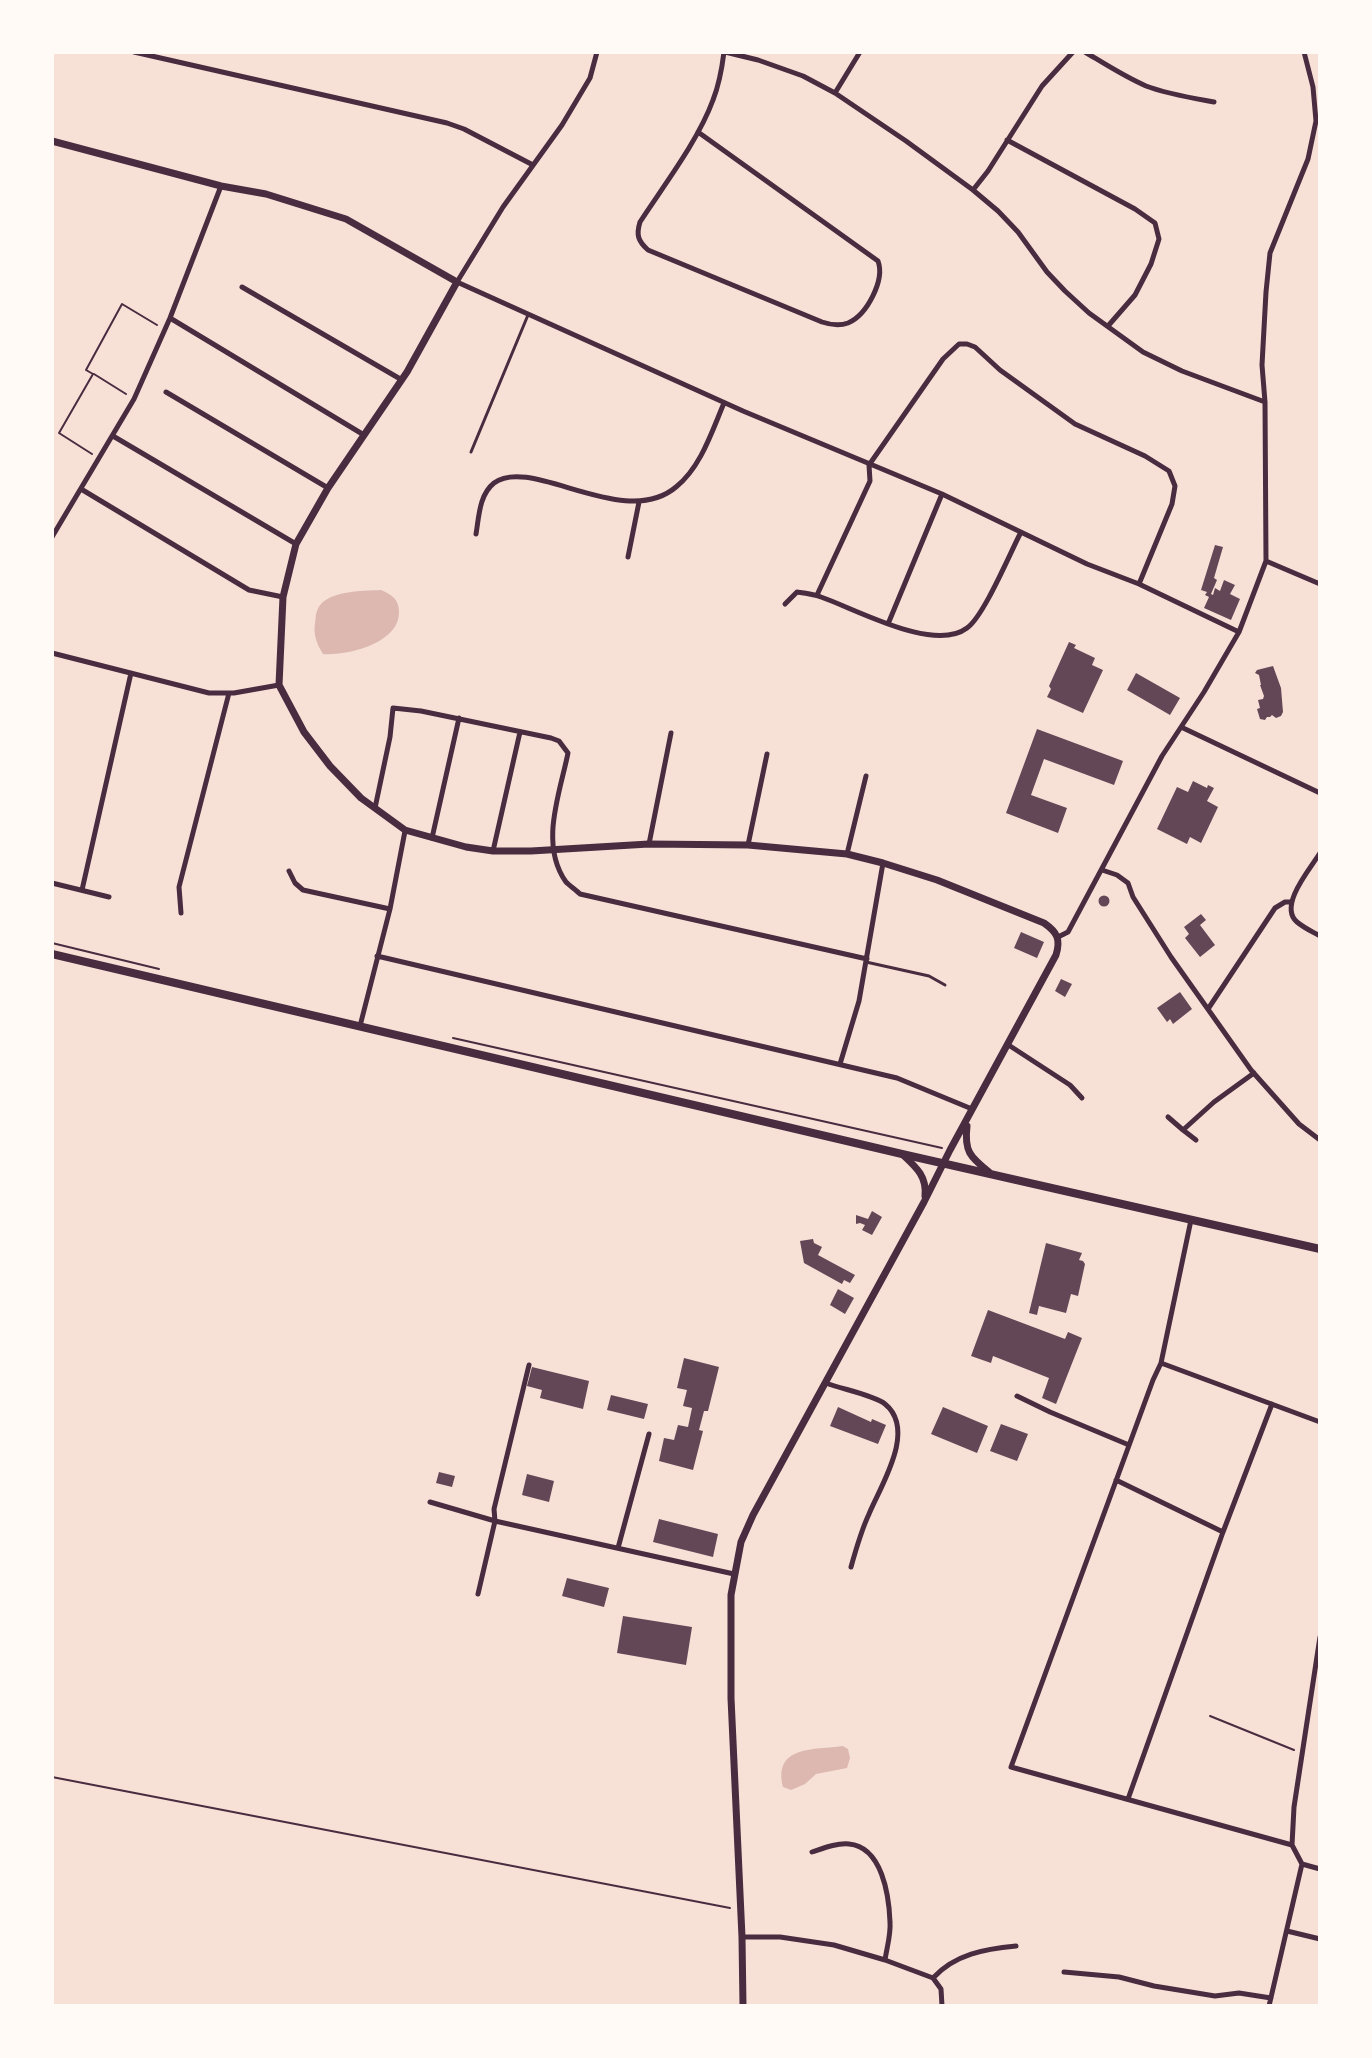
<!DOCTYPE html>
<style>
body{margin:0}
#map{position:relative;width:1372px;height:2058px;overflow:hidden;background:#f7e1d7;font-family:"Archivo Narrow",sans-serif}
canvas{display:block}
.frame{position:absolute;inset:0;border:54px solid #fffaf5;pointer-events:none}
</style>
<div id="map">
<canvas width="1372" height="2058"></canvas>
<div class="frame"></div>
</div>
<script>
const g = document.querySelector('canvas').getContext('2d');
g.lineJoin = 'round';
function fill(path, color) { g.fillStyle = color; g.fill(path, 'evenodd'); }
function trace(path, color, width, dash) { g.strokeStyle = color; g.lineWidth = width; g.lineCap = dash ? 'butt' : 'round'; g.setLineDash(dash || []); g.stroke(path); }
const water = new Path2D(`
 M381 590C392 595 399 599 399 612 400 643 347 656 323 654 317 644 313 635 315 623 316 619 315 615 317 611 324 590 363 591 381 590Z
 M843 1746 848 1749 850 1758 847 1768 816 1774 805 1784 791 1790 783 1787C773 1745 815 1750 843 1746Z`);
const building = new Path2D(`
 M1215 545 1223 547 1214 578 1217 580 1211 594 1213 595 1215 588 1220 591 1224 580 1235 585 1230 594 1240 599 1231 620 1204 608 1209 597 1205 595 1207 592 1201 590Z
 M1069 642 1076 645 1074 648 1095 658 1092 665 1103 670 1083 713 1047 697 1051 689 1049 686Z
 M1273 666 1281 688 1283 712 1281 716 1276 718 1272 715 1270 717H1267L1265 720 1260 719 1257 709 1260 708 1258 700 1263 699 1264 696 1260 685H1261L1259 675 1255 673 1257 670Z
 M1136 673 1180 698 1170 715 1127 690Z
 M1037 729 1123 761 1114 785 1044 759 1031 795 1067 808 1058 833 1006 813Z
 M1193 781 1207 788 1208 785 1214 788 1207 801 1218 807 1201 843 1190 837 1187 844 1157 829 1177 787 1188 792Z
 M1098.5 901a5.5 5.5 0 1 1 11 0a5.5 5.5 0 1 1-11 0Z
 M1201 914 1206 920 1200 925 1215 945 1200 957 1185 938 1189 934 1184 927Z
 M1021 932 1044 942 1037 958 1014 948Z
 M1061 979 1072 984 1065 997 1055 991Z
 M1180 992 1192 1009 1173 1024 1170 1019 1167 1022 1157 1008Z
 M872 1211 882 1217 872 1235 862 1230 865 1225 860 1223 856 1224V1215L868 1219Z
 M813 1239 814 1243 822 1247 818 1255 855 1275 850 1283 844 1280 842 1284 804 1263 800 1241Z
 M1046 1243 1082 1253 1079 1260 1083 1261 1085 1264 1078 1296 1071 1294 1066 1313 1039 1306 1037 1315 1029 1313Z
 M838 1289 854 1298 845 1314 830 1305Z
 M988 1310 1065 1339 1068 1332 1082 1338 1056 1404 1042 1398 1049 1378 993 1356 991 1363 971 1356Z
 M684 1358 719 1367 708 1411H704L699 1430 703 1431 693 1470 659 1461 664 1438 674 1440 678 1425 688 1427 692 1408 683 1406 687 1390 677 1388Z
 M532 1367 589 1381 583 1409 540 1398 542 1390 527 1386Z
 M611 1395 648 1404 644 1419 607 1410Z
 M838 1407 871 1422 872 1419 886 1425 878 1444 830 1426Z
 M943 1407 988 1426 977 1453 931 1434Z
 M1001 1424 1028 1434 1017 1461 990 1451Z
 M439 1472 455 1476 452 1487 436 1483Z
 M527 1474 554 1481 549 1502 522 1495Z
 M659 1519 718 1534 713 1557 653 1542Z
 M567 1578 609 1588 604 1607 562 1596Z
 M623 1616 692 1627 686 1665 617 1653Z`);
const path = new Path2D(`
 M94 374 126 394
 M92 454 59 433 93 374 86 370 122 304 157 325
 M52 943 159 969
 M453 1038 942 1148
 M1210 1716 1294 1750
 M52 1777 730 1908`);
const service = new Path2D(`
 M471 452 528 315
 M866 962 929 976 945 985`);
const minor = new Path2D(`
 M134 52 447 123 464 129 533 165
 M597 52 590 78 562 125 503 207 457 282 743 411 942 494 1087 564 1139 584 1239 632
 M725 52 758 60 803 76 835 93 906 141 973 190 998 211 1018 232 1047 272 1065 291 1089 313 1143 352 1182 371 1265 402
 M1085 52C1105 64 1125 77 1146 86 1167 94 1192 98 1214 102
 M835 93 860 52
 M698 132 878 261C885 280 867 315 848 323 840 326 831 325 822 322L648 250C638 241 636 235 640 222 664 185 698 141 713 100 719 85 722 68 724 52
 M1007 140 1135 209 1155 223 1159 239 1151 264 1135 295 1108 326
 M973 190 988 171 1042 86 1073 52
 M242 287 402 380
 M170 318 364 435
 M166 392 328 488
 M113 436 296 544
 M81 489 249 590 283 597
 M476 534C479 517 479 495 494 483 531 455 624 531 676 487 701 467 712 431 724 403
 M52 537 134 399 170 318 221 186
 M628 557 639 502
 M1266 561 1320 584
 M817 595 870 481 869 465 943 359 959 344H967L975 347 1000 370 1075 424 1145 456 1169 471 1175 486 1172 504 1139 584
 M785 604 797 592C805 593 814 594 821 597 856 609 934 653 967 628 984 616 1010 553 1021 532
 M888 624 942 494
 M52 653 209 693H234L279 685
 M1181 727 1320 793
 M375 808 390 737 393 708 421 711 551 738 559 741 568 753C560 793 539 844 566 882 570 886 576 890 580 894L867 959
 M432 838 459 718
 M649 844 671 733
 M748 845 767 754
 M493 851 520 732
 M1320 853C1310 869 1278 906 1297 922 1304 928 1313 932 1320 936
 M847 854 866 776
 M1102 870 1117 875 1128 883 1133 897 1171 957 1251 1070 1299 1124 1320 1140
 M289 871 295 883 303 890 390 909
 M52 883 109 897
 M82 890 131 673
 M181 913 179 887 229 693
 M1058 937 1068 932 1162 756 1204 692 1239 632 1266 561 1265 402 1262 365 1266 292 1270 253 1308 159 1316 121 1313 87 1304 52
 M377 956 897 1078 972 1109
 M1208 1009 1275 908 1285 902H1290
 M360 1026 390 909 405 831
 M1007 1044 1070 1085 1082 1098
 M840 1064 859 1001 883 863
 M1168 1117 1183 1130 1214 1102 1254 1073
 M1183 1130 1196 1140
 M1191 1220 1161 1363 1153 1380 1011 1767 1292 1845 1302 1864 1320 1869
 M1161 1363 1320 1422
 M826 1383C841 1389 874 1395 885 1404 917 1430 881 1485 869 1514 861 1531 856 1549 851 1567
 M1017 1396 1050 1412 1129 1445
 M1116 1480 1223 1532
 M430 1502 495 1521 734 1574
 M618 1548 649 1434
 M478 1594 495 1521 494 1509 529 1365
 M1128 1799 1223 1532 1272 1404
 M1292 1845 1294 1807 1320 1637
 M812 1852C824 1848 836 1843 849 1844 882 1847 889 1895 890 1922 891 1934 887 1947 885 1960
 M1287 1931 1320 1939
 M742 1937H780L834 1945 885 1960 933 1978 941 1989 942 2006
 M1064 1972 1119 1977 1154 1986 1215 1996 1239 1993 1271 1998
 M933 1978C955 1954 985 1949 1016 1946
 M1269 2006 1302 1864`);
const tertiary = new Path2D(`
 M52 141 221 186 266 194 346 219 457 282 407 372 328 488 296 544 283 597 279 685 304 732 330 766 361 798 405 830 466 847 493 851H531L649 844 748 845 847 854 883 863 937 880 1044 923C1057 932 1061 939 1056 955L950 1150 924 1202 753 1515 741 1542 731 1595V1698L742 1937 743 2006
 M967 1126C964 1151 970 1157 989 1172
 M902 1154C916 1167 927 1176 925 1196`);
const secondary = new Path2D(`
 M52 954 902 1154 1320 1249`);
fill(water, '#dcb8b0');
fill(building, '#644757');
trace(path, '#4a2c40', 2);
trace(service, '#4a2c40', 3);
trace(minor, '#4a2c40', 5);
trace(tertiary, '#4a2c40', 7);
trace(secondary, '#4a2c40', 8);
</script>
